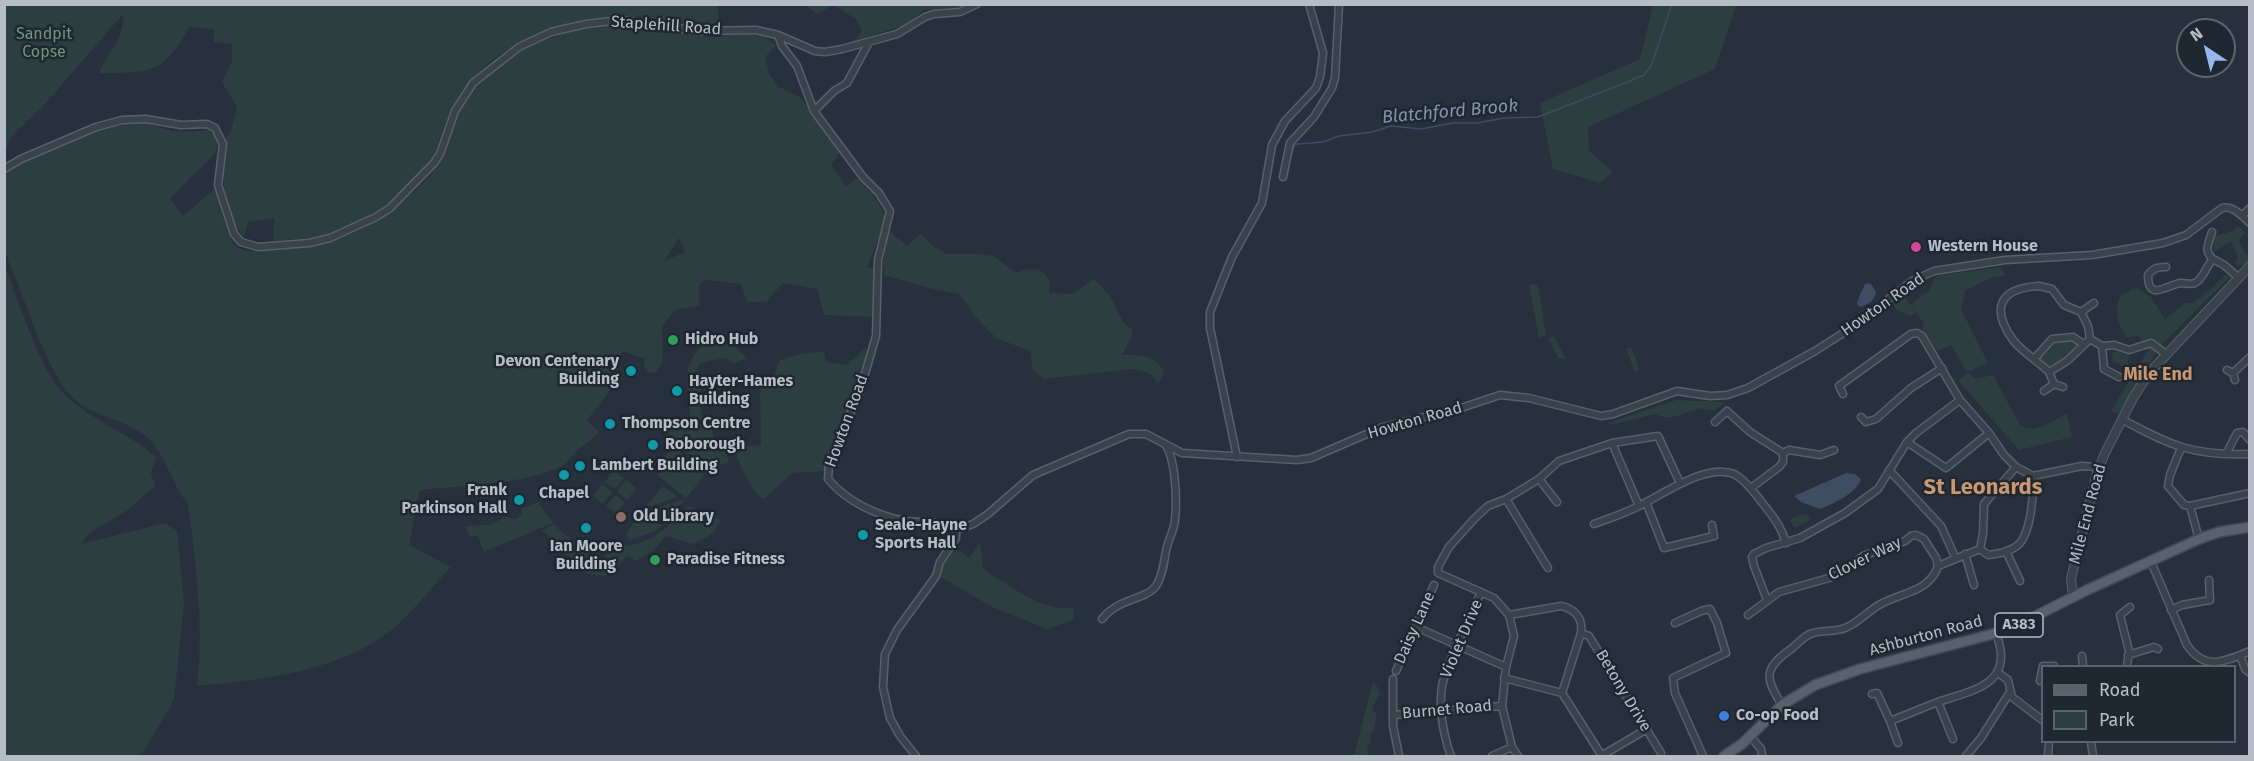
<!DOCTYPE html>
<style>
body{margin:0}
#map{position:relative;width:2254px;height:761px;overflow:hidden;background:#27303c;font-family:"Fira Sans",sans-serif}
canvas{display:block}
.frame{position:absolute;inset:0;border:6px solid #b6bdc7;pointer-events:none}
.legend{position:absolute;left:2041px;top:665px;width:195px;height:78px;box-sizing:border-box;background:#1f2731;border:2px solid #5b636d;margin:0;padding:8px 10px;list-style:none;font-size:18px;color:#b6bdc7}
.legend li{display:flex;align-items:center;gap:12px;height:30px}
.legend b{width:30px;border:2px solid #5b636d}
.north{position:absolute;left:2176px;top:18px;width:60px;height:60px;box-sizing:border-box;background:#1f2731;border:2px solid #5b636d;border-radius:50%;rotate:325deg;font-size:16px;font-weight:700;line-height:24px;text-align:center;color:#b6bdc7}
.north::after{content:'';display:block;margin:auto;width:21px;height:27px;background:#95b7ed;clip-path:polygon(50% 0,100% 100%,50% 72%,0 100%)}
</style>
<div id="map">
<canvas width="2254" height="761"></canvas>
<div class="frame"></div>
<ul class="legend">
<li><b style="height:8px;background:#59616c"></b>Road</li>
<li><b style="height:16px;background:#2c3e3f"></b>Park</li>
</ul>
<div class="north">N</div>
</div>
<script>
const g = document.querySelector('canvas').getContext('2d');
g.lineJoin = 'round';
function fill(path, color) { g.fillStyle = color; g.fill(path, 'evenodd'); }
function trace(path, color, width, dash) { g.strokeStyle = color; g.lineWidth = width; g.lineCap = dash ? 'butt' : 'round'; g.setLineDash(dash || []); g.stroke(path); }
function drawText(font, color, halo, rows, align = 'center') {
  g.font = font + ' "Fira Sans",sans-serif'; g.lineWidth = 5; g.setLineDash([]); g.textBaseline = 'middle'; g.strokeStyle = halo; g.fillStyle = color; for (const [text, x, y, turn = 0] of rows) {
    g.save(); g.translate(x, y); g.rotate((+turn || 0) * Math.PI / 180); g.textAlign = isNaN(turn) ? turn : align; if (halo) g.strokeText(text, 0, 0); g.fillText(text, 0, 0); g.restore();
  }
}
const green = new Path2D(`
 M1653 4 1736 5 1715 69 1588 127 1589 151 1612 171 1615 170 1600 183 1553 169 1540 103 1640 59Z
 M5 5H718V24C702 25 688 25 672 23 662 21 651 17 641 17 603 14 560 23 525 40 493 55 464 82 449 115 442 129 440 145 433 158 416 192 362 223 327 234 310 239 291 239 273 241L274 218 248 222 244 237 239 231 231 214 224 191 223 172 226 137 231 131 237 107 222 82 232 61V44L214 42V29L189 27C164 74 150 73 99 73 109 49 124 41 123 14L47 102 11 137 5 152Z
 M804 5H833L818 14Z
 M834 5H966L959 8 925 10 902 26 844 45 856 39 862 31 857 20Z
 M612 24 636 25 708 37 742 34 763 36 776 45 765 57 769 74 779 87 800 97 841 150 831 165 846 187 856 178C870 190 879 201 886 219L867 268 874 269 875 317 824 315 817 289 783 283 766 302H747L741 284 706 280 701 282 699 287V306L675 310 662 326 663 360 657 372 649 373 644 368 645 359 622 351 609 392 587 420 599 432C592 440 586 443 578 450 572 455 568 463 562 466 527 484 459 486 420 490L409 545 451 567C432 587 414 610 394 628 343 671 261 680 197 686 204 625 196 564 188 504 170 483 167 453 144 435 123 418 92 417 72 397 51 375 33 324 22 295 17 281 10 266 5 252 1 238 5 192 4 174L13 165C45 151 102 121 136 122 148 122 156 127 167 130 181 133 195 131 209 130L219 141 215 154 170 198 183 216 216 188C220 200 227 234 234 244 242 254 263 251 274 250 293 248 314 247 332 241 370 228 407 203 433 172 444 160 445 145 450 131 456 112 468 90 483 77 521 44 563 31 612 24ZM679 238 685 252 664 261Z
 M2238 226 2245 233 2239 240 2246 255H2250L2249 261 2239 267 2235 263 2238 257 2231 241 2213 253 2215 236 2233 231Z
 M888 230 907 246 921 234 933 246 946 254H981L994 256 1015 273C1030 268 1043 266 1050 281L1049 293 1072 294 1094 279 1110 296 1123 322 1132 329V336L1122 355C1139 355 1157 354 1164 373L1158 384C1152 372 1144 371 1131 369L1044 379 1033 371 1030 351 996 338 975 316 959 294 928 288 884 275 883 262Z
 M5 266C18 299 41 373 65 395 92 421 128 432 156 457L151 473 155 486 126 511 87 535 81 544 165 523 177 531 184 603 174 700 144 751 138 756H5Z
 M2001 267 2006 276 1992 277 1965 291 1961 309 1988 363 1967 372 1951 345 1937 351 1927 336 1922 331 1924 324 1911 306 1915 313 1910 316 1897 310 1891 301 1902 293 1910 305 1929 291 1936 276Z
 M2226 274 2230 277 2161 345 2119 414 2111 411 2149 348 2138 336 2127 337C2118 327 2114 309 2120 297L2130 291V289L2138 288 2151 297 2165 319 2185 303H2193L2204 295Z
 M1538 284 1546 335 1539 339 1529 285Z
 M1554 336 1566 359 1558 358 1549 338Z
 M2073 339 2078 345 2064 359 2048 367 2038 357 2053 341Z
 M709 340 731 342 747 358 735 363 724 358 700 363 695 373 703 387 699 393 701 415 710 421 715 442 726 453 729 463 713 465 686 452 668 434 671 430 690 422C691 384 675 367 709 340Z
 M866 347C872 367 835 448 826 471L792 473 764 499C752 495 738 460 733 447L761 445 760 387 770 385 780 360 804 353 824 352 826 362 847 365Z
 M1626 348H1632L1639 368 1635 373Z
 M2115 351 2129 356 2128 364 2124 367 2113 361 2112 353Z
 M1969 373 1975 379 1993 375 2020 425C2034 436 2054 420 2067 413L2072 437 2019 450 1958 380Z
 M1676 400 1723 402V404L1714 411C1710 410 1703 408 1699 409 1681 412 1673 423 1655 414L1611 425 1608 423Z
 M674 446 683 456 702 467V473L705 474 686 498 657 475 662 468 659 464Z
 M614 470 624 478 616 488H613L605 482Z
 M626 480 636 488 627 500 619 493 618 490Z
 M602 484 611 491V494L603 504 593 496Z
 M663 486 678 497 648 507 647 505Z
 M614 496H617L625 502 616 514 606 506Z
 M682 500 684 501 665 521 649 513V510Z
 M538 502 553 523 484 552 477 535 470 537 465 526 488 525 507 517 516 519 522 514V509Z
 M688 505C699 512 710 515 721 520 715 534 706 538 693 544L666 536 653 551 636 561 627 556 617 567 605 576 587 574 542 530 554 524C568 540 585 548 600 561L618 541 627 546C654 542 670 525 688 505Z
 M1807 514 1810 520 1797 527H1794L1790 521 1792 518Z
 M647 517 662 525 654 532 628 540 627 532 635 521 644 520Z
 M980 542 983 568 990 574C1016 589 1041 611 1073 608L1074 620 1047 629 990 606 941 577 943 563 954 547 969 558Z
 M1373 681 1377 686 1380 695 1372 707 1373 711 1377 714 1374 730 1370 735 1371 741 1367 748 1369 756H1354Z`);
const water = new Path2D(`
 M1866 283 1871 284 1876 292C1874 301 1869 304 1860 307L1857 304C1858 299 1863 287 1866 283Z
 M1846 473 1855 474 1861 479C1857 493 1833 504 1820 509L1801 502 1794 496Z`);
const stream = new Path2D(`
 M1291 156 1294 146 1297 144 1323 142 1339 136 1372 132 1391 126 1421 129 1453 123H1477L1504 118 1538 117 1625 83 1644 75 1651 66 1672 4`);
const minor = new Path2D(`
 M778 35 782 46 797 66 814 111 863 177 879 193 890 211 878 260 876 336 860 391 829 463 828 479C846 501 877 516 906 521 922 523 942 521 956 530L973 524 988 514 1033 475 1129 434H1146L1182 453 1297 460 1311 458 1383 427 1464 407 1500 395 1529 398 1601 416 1613 414 1677 391 1710 396 1727 395 1748 388 1815 351 1848 330 1912 281 1934 271 2005 260 2092 255 2163 243 2186 235 2222 208C2233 205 2242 216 2250 223
 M814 111 834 91 847 83 869 42
 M4 169 21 159 96 127 122 120 146 119 181 125 207 124 215 128 223 144 218 185 234 234 241 242 258 247 309 243 330 238 376 217 390 208 434 163 440 154 455 111 473 83 519 47 551 32 586 24 620 20 698 31 756 30 778 35 815 51 825 52 842 49 897 34 925 17 934 14 960 12 977 4
 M1283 177 1290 143 1314 117 1332 88 1335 78 1339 4
 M2242 216 2250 208
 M2212 232C2209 243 2203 251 2213 259
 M2166 267C2158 267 2153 268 2148 275 2148 303 2168 284 2181 283 2186 283 2190 285 2195 283 2203 279 2207 265 2213 259L2224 265 2239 278
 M2039 286 2052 289 2064 305 2081 312 2088 326 2090 339 2067 361 2049 372C2039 362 2021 351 2013 340 1990 308 2000 288 2039 286Z
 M2081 312 2094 303
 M2090 339 2102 346 2114 345 2129 350 2151 343 2166 354
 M2102 346 2104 369 2119 377
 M2035 358 2052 339 2073 337 2083 344
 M2227 370 2233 373 2235 380
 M2233 373 2250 357
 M2054 384 2063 387
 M2044 391 2054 384 2049 372
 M1843 394 1839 386 1911 334 1917 333 1922 336 1960 400 1989 433 2004 455 2016 467 2033 476 2082 466 2096 467
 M1861 417 1866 422 1876 419 1911 388 1942 368
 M2123 420C2172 446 2193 456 2250 454
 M1715 422 1727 411 1750 432 1783 453V462L1779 467 1751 488
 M1907 442 1946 468 1989 433
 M1612 443 1639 506
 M2181 448 2170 475 2168 486 2184 505 2190 506 2250 493
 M1783 453 1789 450 1820 455 1834 450
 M2226 454 2237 433 2243 432 2250 440
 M1237 457 1210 328V312L1232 257 1262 203 1272 145 1285 121 1316 88 1320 77 1323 53 1309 4
 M1889 470 1941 526 1956 559
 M1539 479 1557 502
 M1506 499 1548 568
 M1646 502 1664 548 1714 536 1712 525
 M2190 506 2199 539
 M1594 524C1610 518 1626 513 1641 505 1665 493 1707 463 1734 474 1744 479 1754 492 1760 500 1771 514 1781 525 1786 543
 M1980 549 1983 534 1984 504 2016 467
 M2006 551 2020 581
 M1965 554 1974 585
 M2151 562 2187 645C2205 672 2226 661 2250 651
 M1938 566 1980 549 1988 555C1998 554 2013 551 2020 543 2031 530 2034 493 2033 476
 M1767 600 1754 566 1752 557 1754 554 1766 548 1800 538 1845 513 1878 489 1907 442 1916 433 1960 400
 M2171 610 2182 605 2210 600 2209 580
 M1509 615 1561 606C1575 609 1583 618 1581 633L1562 693
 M1748 615 1779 592 1829 578 1845 570 1863 556 1905 541 1911 536 1916 535 1924 539 1936 558 1938 566
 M1102 619C1118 598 1146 600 1156 586 1163 575 1164 562 1166 551 1168 540 1174 531 1175 520 1177 500 1176 460 1165 444
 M1675 623 1701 611 1710 609 1717 623 1726 653 1673 678 1675 693 1703 756
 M1416 627 1506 667
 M1581 633 1589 636 1661 753
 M2128 655 2154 647 2158 649
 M2240 655 2245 669 2250 673
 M2082 656 2083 666
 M2127 666 2129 651 2120 615 2130 607
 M1396 671 1434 585
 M1997 672 2008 680 2012 697 2042 720
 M1504 678 1562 693 1602 756
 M1393 679V726L1399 756
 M2040 681 2043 666H2054
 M1872 694 1877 693 1890 721
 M1938 702 1953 739
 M1782 705C1765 678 1763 669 1791 649 1798 644 1804 635 1813 633 1824 630 1835 632 1845 628 1858 623 1867 612 1879 605 1901 592 1929 593 1938 566
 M1393 715 1502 706
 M1750 736 1761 749 1762 756
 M2091 742 2093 756
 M1898 743 1890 721C1906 715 1922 708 1938 702 1974 690 2016 684 1996 634
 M916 756 900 736 890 718 883 687 885 654 897 630 936 576 940 562 956 538V530
 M1451 756C1443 735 1437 701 1444 678 1453 649 1469 621 1481 592
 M1492 756 1512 747
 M1518 756 1512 747 1502 706 1506 667 1514 636 1509 615 1494 598 1438 573V567L1449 547 1475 518 1488 506 1506 499 1539 479 1559 461 1612 443 1658 436 1680 483
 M1601 756 1647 729
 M1966 756 1981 738 2010 692
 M2048 756 2049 742`);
const tertiary = new Path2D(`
 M2073 598 2071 579 2097 473 2105 453 2133 398 2149 373 2250 266`);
const primary = new Path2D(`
 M1724 756 1742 744 1782 705 1815 685 1860 669 2008 630 2087 590 2199 539 2219 532 2250 527`);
const markers = [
 [1916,247,6,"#d1479c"],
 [673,340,6,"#2e9e5b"],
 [631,371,6,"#0f9aa8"],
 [677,391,6,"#0f9aa8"],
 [610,424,6,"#0f9aa8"],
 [653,445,6,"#0f9aa8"],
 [580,466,6,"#0f9aa8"],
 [564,475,6,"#0f9aa8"],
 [519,500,6,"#0f9aa8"],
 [621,517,6,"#8d6e63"],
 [586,528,6,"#0f9aa8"],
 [863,535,6,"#0f9aa8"],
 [655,560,6,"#2e9e5b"],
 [1724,716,6,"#3f7fe0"]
];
const shields = [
 [2019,625,48]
];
const shieldNames = [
 ["A383",2019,625]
];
const streetNames = [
 ["Staplehill Road",666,26,4],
 ["Howton Road",1883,305,-35],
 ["Howton Road",847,421,-70],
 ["Howton Road",1415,421,-16],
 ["Mile End Road",2088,514,-75],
 ["Clover Way",1865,559,-26],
 ["Daisy Lane",1415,628,-66],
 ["Ashburton Road",1926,636,-15],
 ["Violet Drive",1462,639,-67],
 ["Betony Drive",1623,691,59],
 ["Burnet Road",1447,710,-5]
];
const parkNames = [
 ["Sandpit",44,35],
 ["Copse",44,53]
];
const poiNames = [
 ["Western House",1928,247],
 ["Hidro Hub",685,340],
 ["Devon Centenary",619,362,"right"],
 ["Building",619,380,"right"],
 ["Hayter-Hames",689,382],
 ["Building",689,400],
 ["Thompson Centre",622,424],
 ["Roborough",665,445],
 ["Lambert Building",592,466],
 ["Frank",507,491,"right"],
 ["Parkinson Hall",507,509,"right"],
 ["Chapel",564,494,"center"],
 ["Old Library",633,517],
 ["Seale-Hayne",875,526],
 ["Sports Hall",875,544],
 ["Ian Moore",586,547,"center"],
 ["Building",586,565,"center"],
 ["Paradise Fitness",667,560],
 ["Co-op Food",1736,716]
];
const waterNames = [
 ["Blatchford Brook",1450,112,-5]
];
const neighbourhoodNames = [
 ["Mile End",2158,375]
];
const districtNames = [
 ["St Leonards",1983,488]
];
fill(green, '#2c3e3f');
fill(water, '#3e4d63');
trace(stream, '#3e4d63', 1.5);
trace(minor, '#58606a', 9);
trace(tertiary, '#58606a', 10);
trace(primary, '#434b55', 12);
trace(minor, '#3a424c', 6);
trace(tertiary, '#3a424c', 8);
trace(primary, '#59616c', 9);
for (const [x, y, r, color] of markers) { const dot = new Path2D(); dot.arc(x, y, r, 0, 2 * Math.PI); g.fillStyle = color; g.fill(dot); trace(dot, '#1f2731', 2); }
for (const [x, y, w] of shields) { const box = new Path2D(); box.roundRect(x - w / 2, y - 12, w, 24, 4.5); g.fillStyle = '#1f2731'; g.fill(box); trace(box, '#b6bdc7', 1.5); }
drawText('bold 15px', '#b6bdc7', null, shieldNames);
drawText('16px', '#b6bdc7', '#1f2731', streetNames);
drawText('16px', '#709679', '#1f2731', parkNames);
drawText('bold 16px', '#b6bdc7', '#1f2731', poiNames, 'left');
drawText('italic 18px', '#8193ab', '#1f2731', waterNames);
drawText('bold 18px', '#ca976f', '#1f2731', neighbourhoodNames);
drawText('bold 22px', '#ca976f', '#1f2731', districtNames);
</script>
